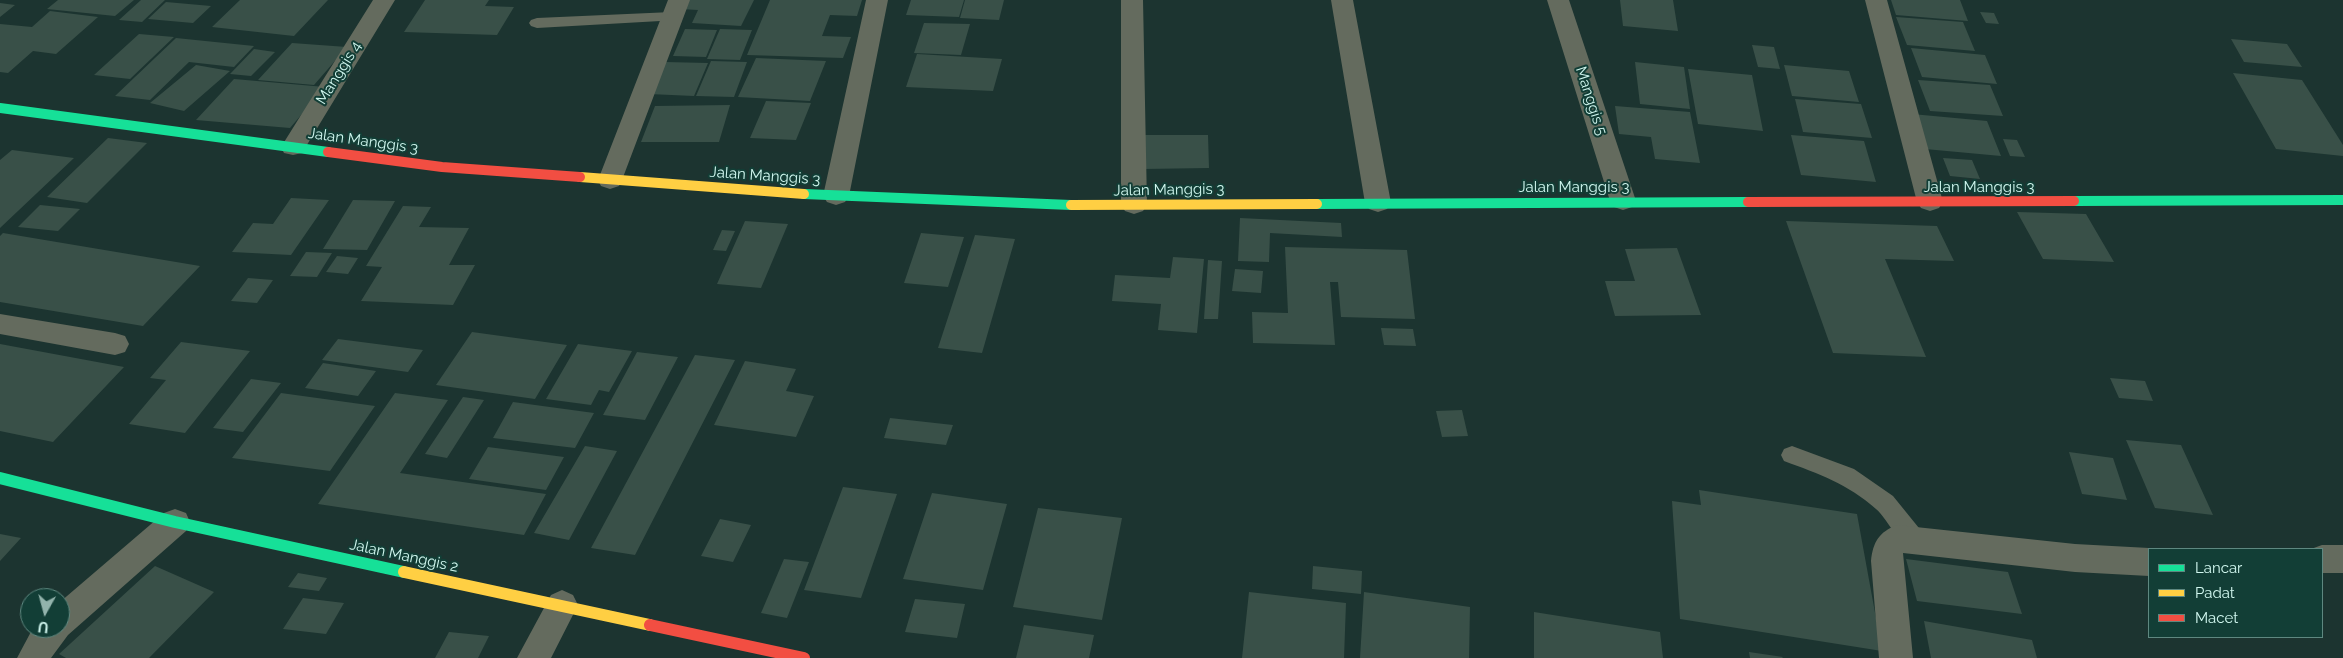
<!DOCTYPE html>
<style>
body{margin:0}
#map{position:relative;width:2343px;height:658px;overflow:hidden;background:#1c3430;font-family:Raleway,sans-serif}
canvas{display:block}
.legend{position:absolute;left:2148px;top:548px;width:175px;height:90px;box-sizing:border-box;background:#123e36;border:1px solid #5e8880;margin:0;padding:6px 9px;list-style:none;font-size:15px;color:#d1f7ef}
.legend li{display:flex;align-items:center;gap:10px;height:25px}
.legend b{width:25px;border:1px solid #5e8880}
.north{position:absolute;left:20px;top:588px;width:50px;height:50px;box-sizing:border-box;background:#123e36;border:1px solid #5e8880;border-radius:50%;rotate:187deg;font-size:14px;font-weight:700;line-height:20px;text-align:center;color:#d1f7ef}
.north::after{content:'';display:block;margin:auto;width:18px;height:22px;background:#92b3ac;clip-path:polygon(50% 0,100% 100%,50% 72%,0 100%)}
</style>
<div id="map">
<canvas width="2343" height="658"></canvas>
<ul class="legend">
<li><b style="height:6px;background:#16e098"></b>Lancar</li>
<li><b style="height:6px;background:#ffcf43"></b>Padat</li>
<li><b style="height:6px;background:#f24e42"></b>Macet</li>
</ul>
<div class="north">U</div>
</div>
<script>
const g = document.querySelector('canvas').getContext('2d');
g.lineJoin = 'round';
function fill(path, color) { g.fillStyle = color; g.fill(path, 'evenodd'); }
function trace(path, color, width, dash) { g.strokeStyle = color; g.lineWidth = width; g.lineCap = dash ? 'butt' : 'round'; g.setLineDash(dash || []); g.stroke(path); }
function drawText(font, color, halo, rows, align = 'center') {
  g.font = font + ' Raleway,sans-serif'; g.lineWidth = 4; g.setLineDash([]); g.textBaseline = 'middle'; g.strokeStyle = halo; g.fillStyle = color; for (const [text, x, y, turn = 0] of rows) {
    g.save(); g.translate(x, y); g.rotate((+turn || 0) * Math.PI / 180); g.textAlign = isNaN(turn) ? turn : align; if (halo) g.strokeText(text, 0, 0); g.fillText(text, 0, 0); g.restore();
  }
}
const building = new Path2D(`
 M58 0H134L115 16 47 9Z
 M141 0H165L142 22 119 20Z
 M240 0H328L294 36 212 27Z
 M425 0H489L485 6 514 7 497 35 404 32Z
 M686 0H754L741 26 692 23 698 10 680 9Z
 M770 0H862L857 16 830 15 822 36 851 37 843 58 747 55Z
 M911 0H964L959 17 906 15Z
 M965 0H1004L999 20 960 18Z
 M1620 0H1673L1678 31 1623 26Z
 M1891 0H1960L1968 21 1896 15Z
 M166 2 211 6 193 23 148 19Z
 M0 3 15 5 0 17Z
 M50 11 98 17 56 54 33 51 8 73 0 72V24L32 27Z
 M1980 12 1994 13 1999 24 1986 23Z
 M1896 17 1963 22 1975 51 1907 45Z
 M924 23 970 24 961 55 914 53Z
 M685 29 717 30 706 57 673 56Z
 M720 29 752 30 740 60 707 59Z
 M139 34 174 37 130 79 94 75Z
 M176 38 254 46 234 67 189 62 150 100 115 96Z
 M2231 39 2287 44 2302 67 2244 62Z
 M292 43 347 47 314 85 258 80Z
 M1752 45 1774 47 1780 69 1758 67Z
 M1911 48 1985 55 1997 84 1922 77Z
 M254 49 275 52 251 76 230 74Z
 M917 54 1002 59 993 91 906 87Z
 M756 58 826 61 810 101 738 97Z
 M711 61 747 62 734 97 696 96Z
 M665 62 708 63 694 96 649 94Z
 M1635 62 1684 67 1690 109 1640 104Z
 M196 65 230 71 184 111 150 103Z
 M1784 65 1849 71 1859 102 1792 96Z
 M1688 69 1752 75 1763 131 1698 124Z
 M2233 73 2302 80 2343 145V156L2276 149Z
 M234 79 325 87 290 128 196 120Z
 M1918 80 1990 85 2003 116 1930 111Z
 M1795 99 1861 104 1872 138 1803 132Z
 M766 101 811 103 796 140 750 138Z
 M730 105 719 142H641L655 106Z
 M1615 106 1690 112 1700 163 1655 159 1651 137 1619 134Z
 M1912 114 1987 121 2001 156 1925 149Z
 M1143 135H1208L1209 168 1143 169Z
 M1791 135 1864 141 1876 182 1801 175Z
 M108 138 147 143 87 203 47 197Z
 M2003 139 2017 140 2025 157 2010 156Z
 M12 150 74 158 0 228V160Z
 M1943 158 1972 160 1980 179 1950 176Z
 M291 198 329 200 291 255 232 252 253 223 273 224Z
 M353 200 395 201 367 250 323 249Z
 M40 205 80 209 58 231 18 227Z
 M403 206 431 207 419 227 469 228 449 265H475L453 305 361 301 382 267 366 266Z
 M2017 212 2086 214 2114 262 2043 259Z
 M1240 218 1341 223 1342 237 1270 233 1269 262 1238 261Z
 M745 221 788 224 761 288 717 284Z
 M1786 221 1937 226 1954 261 1885 259 1926 357 1833 353Z
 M722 230 735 231 726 251 713 250Z
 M3 233 200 266 143 326 0 302V236Z
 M921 233 964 237 948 287 904 283Z
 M975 235 1015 239 982 353 938 348Z
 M1285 247 1407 250 1415 319 1341 317 1338 282H1330L1335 345 1253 343 1252 312 1288 313Z
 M1677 248 1701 315 1615 316 1605 281H1635L1625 249Z
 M306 252 332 253 317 277 290 276Z
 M337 256 358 258 348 274 326 272Z
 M1173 257 1204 259 1197 333 1158 330 1161 304 1112 301 1115 275 1170 278Z
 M1208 260 1222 261 1218 319H1204Z
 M1235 269 1263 271 1261 293 1232 291Z
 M248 278 273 280 257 303 231 301Z
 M1381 328 1413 329 1416 346 1384 345Z
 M472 332 567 345 535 399 436 385Z
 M338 339 423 350 408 372 322 360Z
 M181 342 250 351 185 433 129 424 166 380 150 378Z
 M0 344 124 367 53 442 0 431Z
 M578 344 632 351 609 392 599 390 591 405 546 399Z
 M637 352 678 357 645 420 603 415Z
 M695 355 735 360 635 555 591 548Z
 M745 361 796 369 786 391 814 396 796 437 714 425Z
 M323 363 376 371 358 396 305 388Z
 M2110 378 2145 381 2153 401 2119 398Z
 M251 379 281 383 243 432 213 428Z
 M281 393 375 406 330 471 232 458Z
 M395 393 448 400 400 473 546 494 524 535 318 504Z
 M463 397 484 400 447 458 425 454Z
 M513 402 594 413 575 448 493 438Z
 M1462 410 1468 436 1442 437 1436 411Z
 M890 418 953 425 946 445 884 438Z
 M2126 440 2181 445 2213 515 2155 508Z
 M585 446 617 451 569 540 534 533Z
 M488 447 564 457 546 490 469 479Z
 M2069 452 2113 458 2127 500 2082 494Z
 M843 487 897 494 861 598 804 590Z
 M1699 490 1857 514 1882 651 1680 619 1672 501 1701 505Z
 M932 493 1007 504 983 590 903 579Z
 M1038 508 1122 518 1102 620 1013 607Z
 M720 519 751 525 733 562 701 556Z
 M0 534 21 538 0 561Z
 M784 559 809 562 787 618 761 613Z
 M1906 559 2008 572 2022 614 1917 601Z
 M155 566 214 592 149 658H66L59 654Z
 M1313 566 1362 571 1361 594 1312 589Z
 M298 573 327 578 319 591 288 587Z
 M1249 592 1346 603 1344 658H1242Z
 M1364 592 1470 607 1469 658H1360Z
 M303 598 344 603 326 634 283 629Z
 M915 599 965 604 957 638 905 632Z
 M1534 612 1660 632 1663 658H1534Z
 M1924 621 2032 640 2037 658H1931Z
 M1024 625 1094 635 1089 658H1016Z
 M449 632 489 636 478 658H435Z
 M1749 652 1783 657 1782 658H1750Z`);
const lane = new Path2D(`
 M672 12 678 14 680 17 678 20 537 28 531 26 529 23 531 20 537 18Z
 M1792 446 1854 469 1893 496 1923 533 1926 540 1923 547C1901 555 1891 522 1876 509 1848 484 1819 474 1784 461L1781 455 1784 449Z`);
const street = new Path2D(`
 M373 0H395L302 153 293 155 284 153 281 147Z
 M668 0H690L622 180 619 186 610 189 601 186 598 180Z
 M866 0H888L849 196 845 202 836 205 827 202 823 196Z
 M1121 0H1143L1147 205 1143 211 1134 214 1125 211 1121 205Z
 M1331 0H1353L1391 203 1387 209 1378 212 1369 209 1365 203Z
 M1547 0H1569L1636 201 1632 207 1623 210 1614 207 1610 201Z
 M1865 0H1887L1943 202 1939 208 1930 211 1921 208 1917 202Z
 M0 314 115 333 125 336 129 344 125 352 115 355 0 334Z
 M175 509 186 513 190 522 186 531 68 635 51 658H17L33 628H60V602L164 513Z
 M1897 525 2075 544 2149 548 2152 549H2149V576L2075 572 1903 553 1913 658H1879L1871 561C1873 542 1879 532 1897 525Z
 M2322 545H2343V573H2322V549H2311Z
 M562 590 573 595 578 605 551 658H517L551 595Z`);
const fastFar1 = new Path2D(`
 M0 108 328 152
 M804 194 1071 205
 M2074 201 2343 200
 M1317 204 1748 202`);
const fast = new Path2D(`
 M0 478 175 522 404 572`);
const slowFar1 = new Path2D(`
 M580 177 804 194
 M1071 205 1317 204`);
const slow = new Path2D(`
 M404 572 650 625`);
const jamFar1 = new Path2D(`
 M328 152 442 167 580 177
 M1748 202 2074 201`);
const jam = new Path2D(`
 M650 625 804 658`);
const streetNames = [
 ["Manggis 4",339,73,-58],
 ["Manggis 5",1591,101,72],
 ["Jalan Manggis 3",363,141,8],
 ["Jalan Manggis 3",765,176,4],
 ["Jalan Manggis 3",1574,187],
 ["Jalan Manggis 3",1979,187],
 ["Jalan Manggis 3",1169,190,-1],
 ["Jalan Manggis 2",404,556,12]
];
fill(building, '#395048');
fill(lane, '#646b5e');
fill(street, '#646b5e');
trace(fastFar1, '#16e098', 10);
trace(fast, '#16e098', 12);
trace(slowFar1, '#ffcf43', 10);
trace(slow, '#ffcf43', 12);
trace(jamFar1, '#f24e42', 10);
trace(jam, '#f24e42', 12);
drawText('15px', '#d1f7ef', '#123e36', streetNames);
</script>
